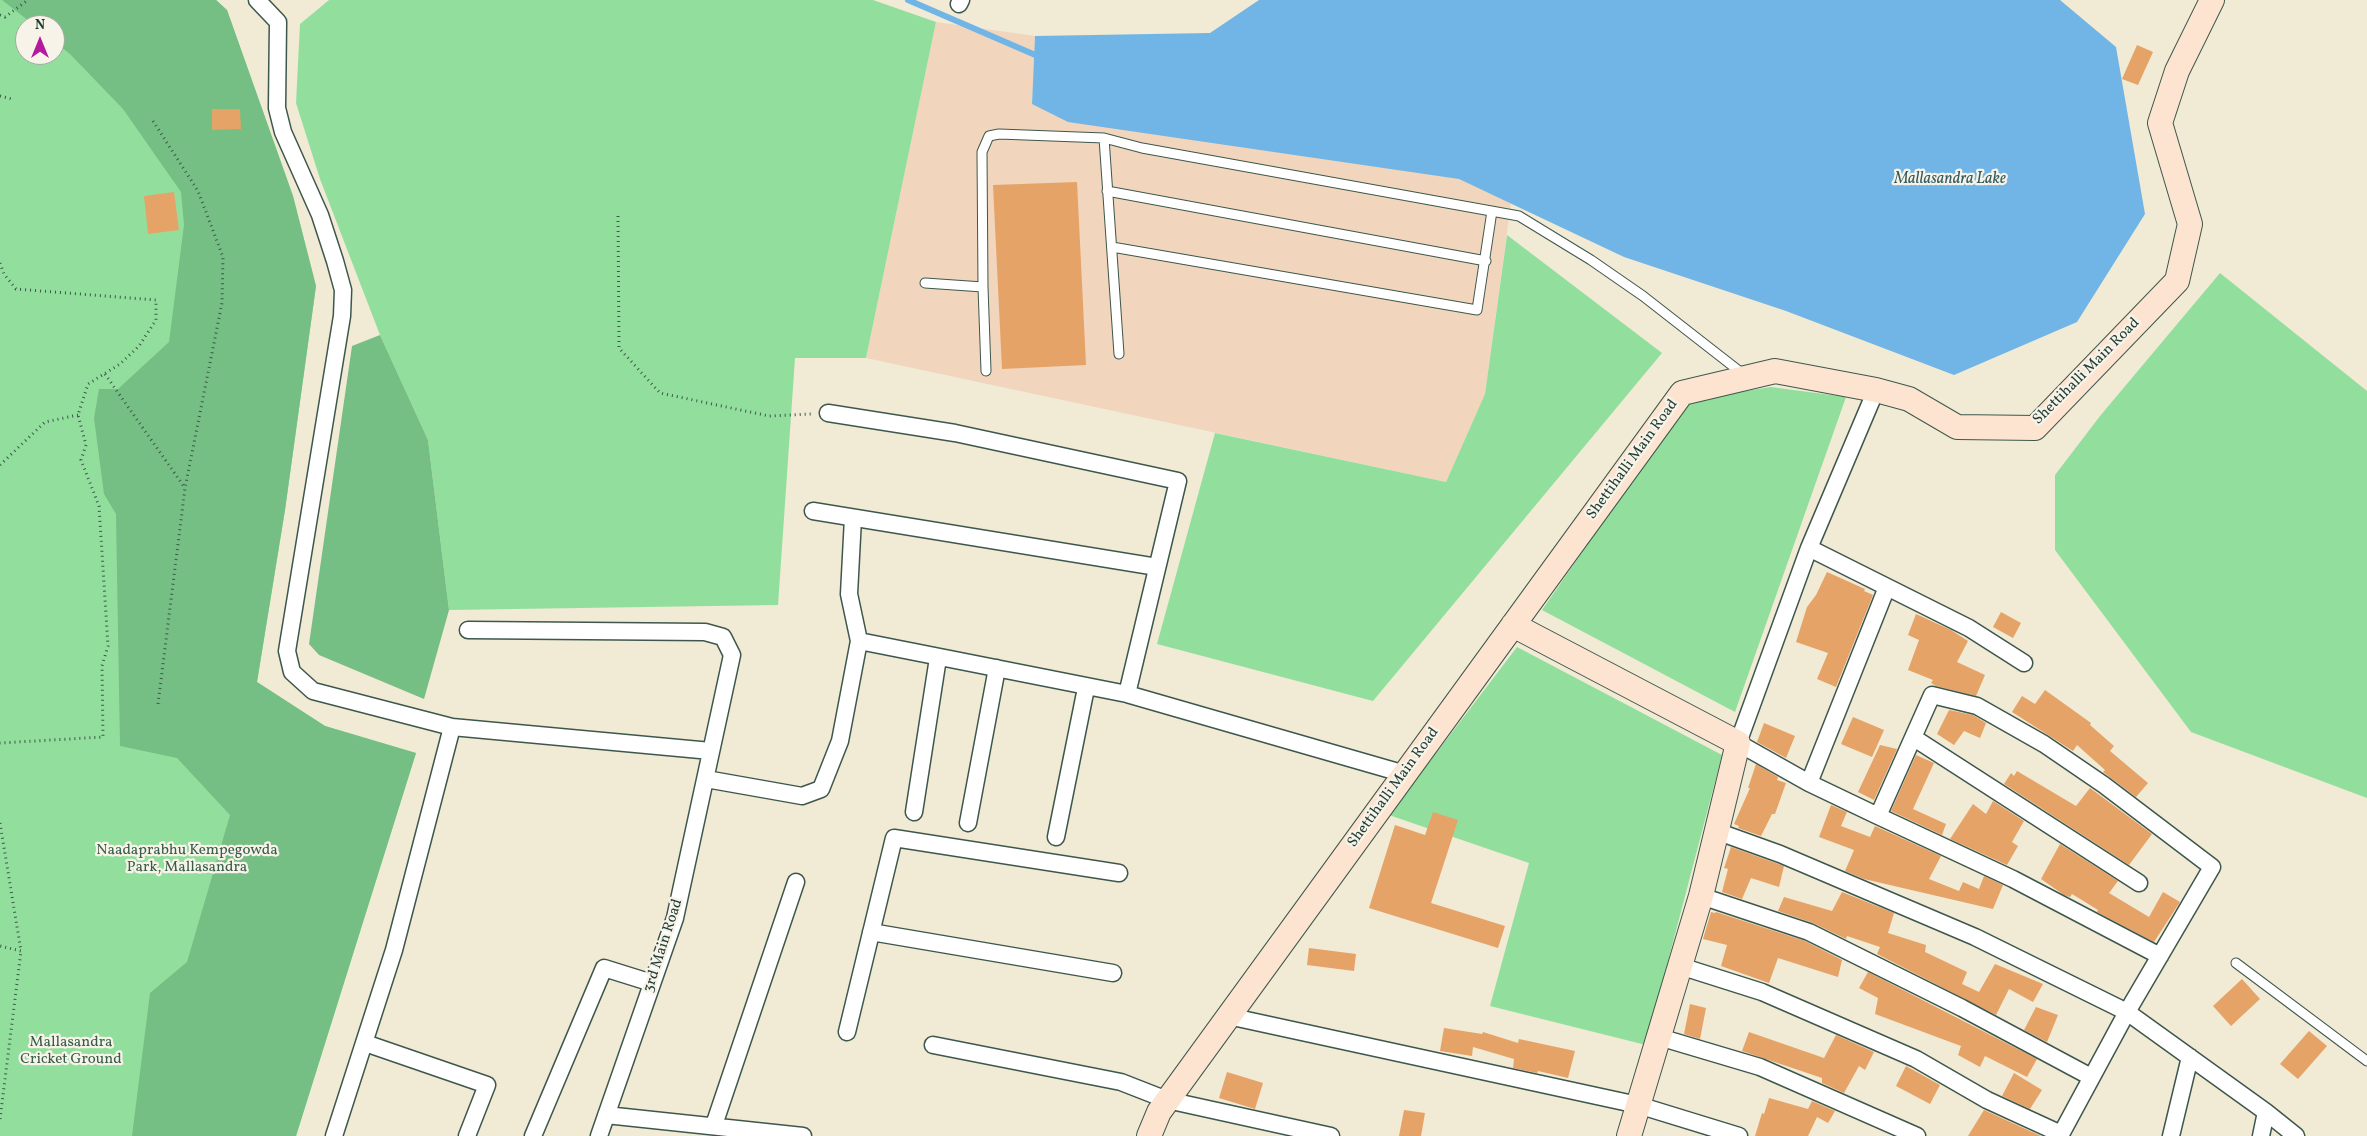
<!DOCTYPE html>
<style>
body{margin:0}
#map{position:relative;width:2367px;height:1136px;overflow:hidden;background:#f1ead4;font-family:Vollkorn,serif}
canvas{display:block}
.north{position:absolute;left:15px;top:15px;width:50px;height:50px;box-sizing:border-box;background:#f7f3e8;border:1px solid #a1aaa0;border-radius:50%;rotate:0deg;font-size:14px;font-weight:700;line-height:20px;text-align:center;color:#1f3d34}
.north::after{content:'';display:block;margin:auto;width:18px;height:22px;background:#b5179e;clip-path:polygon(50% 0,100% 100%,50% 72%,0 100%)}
</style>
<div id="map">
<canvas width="2367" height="1136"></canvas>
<div class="north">N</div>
</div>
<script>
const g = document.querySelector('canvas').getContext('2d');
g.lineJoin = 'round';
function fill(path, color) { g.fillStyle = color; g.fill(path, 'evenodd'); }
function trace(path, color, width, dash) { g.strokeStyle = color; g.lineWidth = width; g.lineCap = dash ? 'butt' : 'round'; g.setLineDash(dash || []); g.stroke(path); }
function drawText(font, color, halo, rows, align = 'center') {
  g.font = font + ' Vollkorn,serif'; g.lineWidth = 4.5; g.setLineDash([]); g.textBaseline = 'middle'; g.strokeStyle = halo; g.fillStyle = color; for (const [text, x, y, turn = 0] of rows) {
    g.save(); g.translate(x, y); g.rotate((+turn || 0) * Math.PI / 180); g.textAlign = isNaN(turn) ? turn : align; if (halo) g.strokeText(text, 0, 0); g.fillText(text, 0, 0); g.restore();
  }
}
const built = new Path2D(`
 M936 22 1035 36 1032 104 1459 179 1511 203 1485 394 1446 482 866 358Z`);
const green = new Path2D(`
 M0 0H216L227 10 293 196 316 286 285 510 257 682 325 726 416 753 296 1136H0ZM25 25H55V55H25Z
 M329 0H873L936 22 866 358H795L778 605 449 610 428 440 380 335 320 179 296 103 300 24Z
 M1507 235 1662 353 1373 701 1157 644 1215 433 1446 482 1485 394Z
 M2220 273 2367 391V798L2191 732 2055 550V475L2100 416Z
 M1771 387 1846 397 1735 712 1542 610 1688 400Z
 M1517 647 1722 755 1646 1045 1490 1006 1529 863 1389 815Z`);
const forest = new Path2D(`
 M2 0H216L227 10 293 196 316 286 285 510 257 682 325 726 416 753 296 1136H132L150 993 187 962 230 815 177 758 120 746 116 514 104 494 94 418 99 389H118L169 342 184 225 181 192 123 109 70 54 55 42V25H34Z
 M380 335 428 440 449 610 424 699 319 655 309 644 352 346Z`);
const water = new Path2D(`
 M1259 0H2060L2116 47 2145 214 2077 322 1954 375 1786 311 1624 257 1459 179 1068 122 1032 104 1035 36 1210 33Z`);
const stream = new Path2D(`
 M908 0 1040 57`);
const building = new Path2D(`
 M2137 45 2153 52 2138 85 2122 79Z
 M212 109H240L241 129 212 130Z
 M1077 182 1086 365 1002 369 993 185Z
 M174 192 179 230 148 234 144 196Z
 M1827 572 1865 589 1864 591 1873 595 1836 687 1817 679 1828 653 1796 642 1807 607 1816 595Z
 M2001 612 2021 623 2013 638 1993 627Z
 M1916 614 1951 630 1968 641 1957 662 1985 675 1976 696 1936 686 1931 683 1933 680 1908 670 1919 640 1908 635Z
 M2045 690 2091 723 2090 725 2114 746 2110 751 2148 783 2136 797 2103 772 2105 770 2077 745 2073 751 2012 712 2022 696 2035 704Z
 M1949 710 1973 715 1986 723 1980 738 1964 731 1954 745 1937 734Z
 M1853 717 1884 730 1872 757 1841 744Z
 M1764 723 1795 736 1786 758 1757 742Z
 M1880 745 1897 749 1874 800 1858 792Z
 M1916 755 1934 763 1913 809 1946 824 1942 835 1891 811Z
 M1756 764 1778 777 1777 780 1786 783 1775 814H1772L1761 836 1738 828 1739 826 1734 824 1750 788H1748Z
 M2017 771 2076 806 2090 788 2152 834 2129 865 2004 784 2011 773 2014 776Z
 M1993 801 2024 821 2012 842 2018 846 2007 865 1950 839 1973 804 1986 814Z
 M1831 805 1847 812 1841 826 1870 837 1875 826 1941 856 1929 879 1959 891 1963 882 1979 889 1984 876 2003 885 1993 909 1864 879 1845 871 1854 850 1819 837Z
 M1433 812 1458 820 1431 903 1505 926 1498 948 1369 908 1395 825 1425 835Z
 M2060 844 2118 881 2109 893 2149 917 2163 892 2180 902 2154 942 2097 912 2098 910 2072 894 2070 897 2064 895 2041 879Z
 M1731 847 1784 866 1779 887 1751 878 1742 899 1722 892 1728 869 1724 868Z
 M1842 892 1894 913 1888 933 1926 945 1925 952 1967 972 1962 984 1979 992 1995 964 2043 984 2033 1002 2009 989 1996 1015 1877 954 1880 947 1847 936 1846 939 1813 923 1778 911 1784 897 1832 911Z
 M1711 912 1715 913 1716 912 1805 941 1842 960 1838 977 1778 958 1769 983 1721 966 1727 945 1703 939Z
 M1309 948 1356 954 1354 971 1307 965Z
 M1868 972 2037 1059 2027 1077 1985 1056 1980 1067 1958 1055 1961 1046 1875 1014 1878 998 1859 988Z
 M2242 979 2260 999 2231 1026 2213 1006Z
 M1690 1004 1706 1008 1700 1039 1684 1034Z
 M2036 1007 2058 1015 2047 1042 2024 1030Z
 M1444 1028 1482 1034 1483 1032 1518 1043 1519 1039 1575 1051 1568 1078 1538 1071 1537 1073 1513 1068 1514 1059 1473 1047 1472 1056 1440 1051Z
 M2309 1031 2327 1046 2298 1079 2280 1064Z
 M1749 1032 1824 1058 1836 1035 1874 1052 1865 1070 1859 1066 1844 1093 1822 1083V1078L1742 1051Z
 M1906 1066 1940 1085 1930 1104 1896 1086Z
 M1227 1072 1263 1083 1255 1109 1219 1098Z
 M2014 1073 2042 1090 2030 1109 2002 1096Z
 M1769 1098 1808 1109 1812 1101 1835 1111 1828 1123 1817 1117 1808 1136H1755L1762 1113 1764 1114Z
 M1404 1110 1425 1113 1421 1136H1399Z
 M1984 1110 2041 1136H1968Z`);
const path = new Path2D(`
 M0 15 5 17 28 0
 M0 96 12 99
 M153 121 198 191 223 257 222 303 185 488 158 704
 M618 216 619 348 660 393 769 416 812 414
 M0 263 4 274 16 289 156 300V320L139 346 120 364 88 384 78 415 86 445 81 460 99 506 108 646 102 666 103 737 0 743
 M105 374 185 488
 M0 465 45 422 78 415
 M0 823 21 951 0 946
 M0 1119 21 951`);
const lane = new Path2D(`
 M1104 138 1119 354
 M1107 191 1486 261
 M1112 247 1477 310 1492 211
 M925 283 983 287 982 152 989 136 999 134 1104 138 1142 148 1519 216 1591 260 1643 296 1743 374
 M983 287 986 371
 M2236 963 2367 1061`);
const street = new Path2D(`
 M257 0 278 22 277 108 283 132 320 215 335 261 343 290 342 316 287 651 292 672 313 691 452 727 711 751
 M959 4 961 0
 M828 413 955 433 1178 481 1127 694
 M813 511 1157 567
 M1809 548 1887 587
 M468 630 705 632 723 637 732 655 675 918 599 1136
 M859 641 1127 694 1405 774
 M2024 663 1969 628 1887 587 1809 783 1878 816 1932 695 1977 706 2044 744 2104 785 2212 867 2127 1012 2060 1136
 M1914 738 2139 883
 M706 779 802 796 821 789 840 741 859 641 849 594 853 518
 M1809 783 1738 743 1809 548 1876 390
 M914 812 938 658
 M1878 816 2013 879 2160 956
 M968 823 997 668
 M1716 831 1780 854 1975 937 2127 1012 2266 1112 2296 1136
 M1056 837 1086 688
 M1701 896 1809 932 1962 1008 2091 1077
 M871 932 1113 973
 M1680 966 1762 992 1916 1059 1987 1100 2061 1134
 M1228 1016 1638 1105 1739 1136
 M847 1032 894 838 1119 873
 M1659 1037 1760 1067 1917 1136
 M365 1043 487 1085 467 1136
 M933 1045 1121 1082 1167 1100 1331 1136
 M606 1115 803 1136
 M714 1125 796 882
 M334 1136 394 950 452 727
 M533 1136 604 968 652 983
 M2171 1136 2190 1057
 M2261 1136 2266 1112`);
const secondary = new Path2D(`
 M1513 625 1738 743 1701 896 1629 1136
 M1149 1136 1159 1112 1682 393 1775 371 1876 390 1909 399 1957 427 2035 428 2177 281 2190 224 2160 123 2177 71 2212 0`);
const streetNames = [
 ["Shettihalli Main Road",2087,372,-45],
 ["Shettihalli Main Road",1633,460,-54],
 ["Shettihalli Main Road",1394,788,-54],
 ["3rd Main Road",664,946,-72]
];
const parkNames = [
 ["Naadaprabhu Kempegowda",187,851],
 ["Park, Mallasandra",187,868],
 ["Mallasandra",71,1043],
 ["Cricket Ground",71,1060]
];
const waterNames = [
 ["Mallasandra Lake",1950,180]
];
fill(built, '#f1d5bd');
fill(green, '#92df9d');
fill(forest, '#75be84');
fill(water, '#70b5e6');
trace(stream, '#70b5e6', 6);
fill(building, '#e5a367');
trace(lane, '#3e574c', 11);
trace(street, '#3e574c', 19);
trace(secondary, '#3e574c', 26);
trace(path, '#3e574c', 3, [1, 4]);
trace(lane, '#fff', 9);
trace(street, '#fff', 16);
trace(secondary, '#fde4d1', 24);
drawText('15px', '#1f3d34', '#f7f3e8', streetNames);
drawText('15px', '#365d49', '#f7f3e8', parkNames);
drawText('italic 16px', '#335b60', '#f7f3e8', waterNames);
</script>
